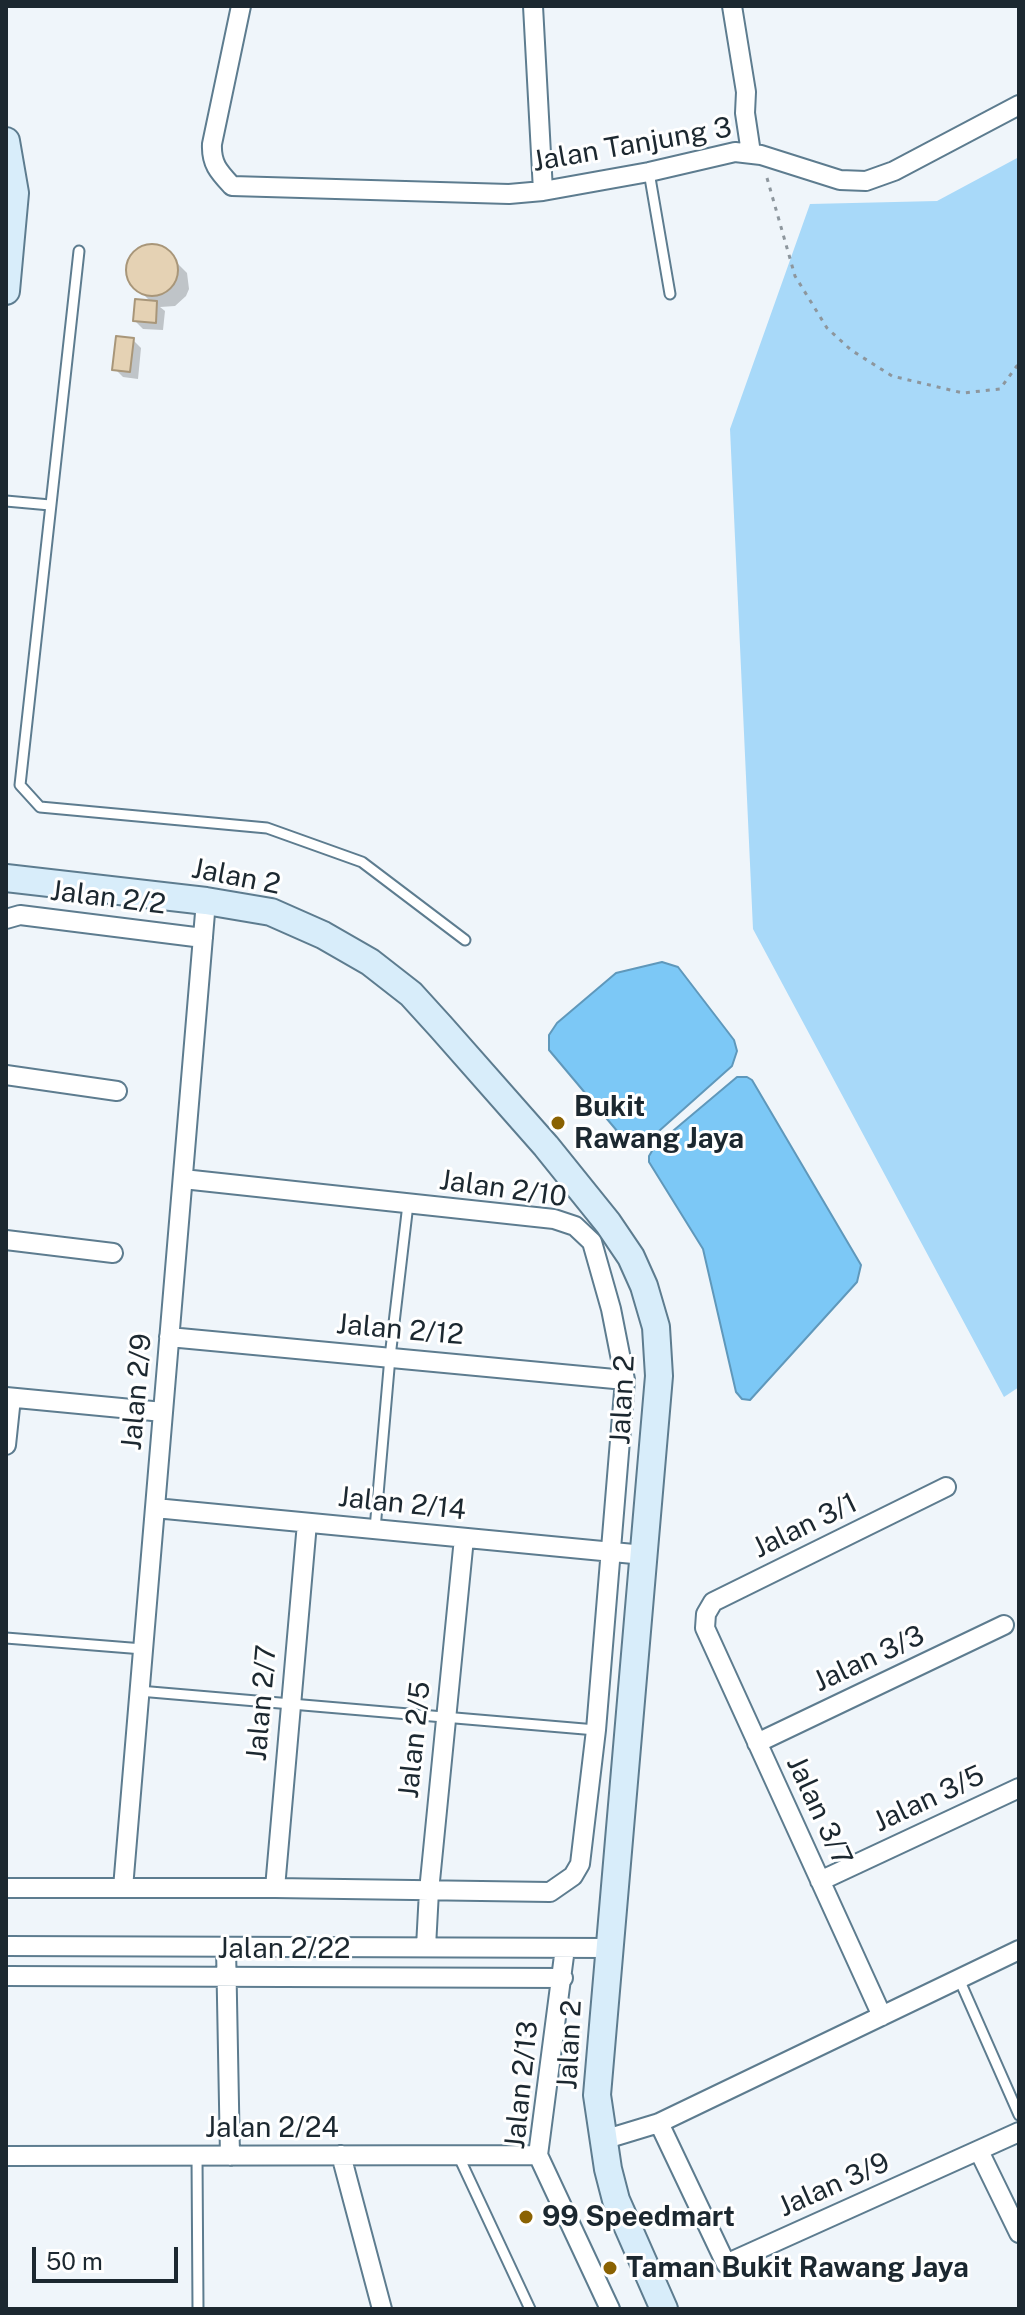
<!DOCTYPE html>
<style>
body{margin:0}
#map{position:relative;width:1025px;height:2315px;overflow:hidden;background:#eff5fa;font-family:"Public Sans",sans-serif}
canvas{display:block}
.frame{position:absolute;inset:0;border:8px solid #1c2830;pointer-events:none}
.scale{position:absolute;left:32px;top:2247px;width:146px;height:36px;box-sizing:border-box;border:4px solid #1c2830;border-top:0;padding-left:10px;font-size:24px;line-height:28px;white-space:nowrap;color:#1c2830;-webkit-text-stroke:6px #fff;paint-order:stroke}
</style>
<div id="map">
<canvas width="1025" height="2315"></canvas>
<div class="frame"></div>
<div class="scale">50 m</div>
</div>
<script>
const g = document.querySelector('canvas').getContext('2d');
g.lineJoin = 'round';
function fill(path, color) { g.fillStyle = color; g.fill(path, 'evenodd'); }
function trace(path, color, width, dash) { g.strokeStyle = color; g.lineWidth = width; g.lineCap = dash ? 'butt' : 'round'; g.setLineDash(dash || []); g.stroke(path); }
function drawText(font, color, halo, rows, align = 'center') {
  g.font = font + ' "Public Sans",sans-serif'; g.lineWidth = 6; g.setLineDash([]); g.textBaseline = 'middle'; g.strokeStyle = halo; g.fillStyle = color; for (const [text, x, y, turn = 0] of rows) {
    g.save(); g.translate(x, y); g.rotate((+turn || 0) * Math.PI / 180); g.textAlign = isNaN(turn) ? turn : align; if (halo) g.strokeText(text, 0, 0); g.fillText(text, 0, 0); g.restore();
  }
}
const green = new Path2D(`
 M1019 157V1387L1004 1397 753 929 730 429 810 204 937 201Z`);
const water = new Path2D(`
 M662 962 678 967 734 1040 737 1051 732 1066 650 1139 638 1142 623 1138 549 1050V1035L557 1023 616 973Z
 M737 1077H747L752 1080 861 1265 857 1282 750 1400 742 1399 736 1392 703 1249 649 1162V1156L655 1146Z`);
const shadow = new Path2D(`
 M146 246 162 248 187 273 189 289 186 296 175 306 160 307 165 311 163 330 143 329 135 321 152 303 130 281 128 267 134 253Z
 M133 340 141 348 138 379 123 377 115 369Z`);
const building = new Path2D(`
 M126 270a26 26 0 1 1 52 0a26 26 0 1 1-52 0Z
 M135 299 157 301 156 323 133 321Z
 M116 336 134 338 130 372 112 370Z`);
const path = new Path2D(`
 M767 178 795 276 827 328 851 350 892 376 963 393 1000 389 1019 363`);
const lane = new Path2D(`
 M649 172 670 294
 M79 251 20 785 40 807 267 828 362 862 465 940
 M6 501 50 505
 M375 1529 390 1357 408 1204
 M6 1638 143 1649
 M139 1691 596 1730
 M959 1979 1019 2115
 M458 2155 530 2309
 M197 2156 198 2309`);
const street = new Path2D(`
 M241 6 212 144C211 164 219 172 232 186L509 194 543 191 649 172 735 152 761 155 840 180 866 181 894 171 1019 105
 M533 6 543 191
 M732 6 746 92 745 113 751 153
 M6 919 20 915 203 938
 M6 1075 117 1091
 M6 1240 113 1253
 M169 1337 625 1380
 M6 1397 163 1412
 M6 1445 11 1398
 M155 1508 644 1555
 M757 1743 1004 1625
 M820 1881 1019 1788
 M6 1888H275L550 1892 573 1876 580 1864 596 1730 625 1380 611 1309 592 1242 575 1226 554 1219 183 1179
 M123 1888 206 901
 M275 1888 307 1523
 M6 1946 609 1948
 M226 1947 230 2156
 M426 1947 429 1891 464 1538
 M565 1948 538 2155 610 2309
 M6 1976 563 1978
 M882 2016 705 1628 706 1614 713 1602 946 1487
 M659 2123 726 2264 1019 2132
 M603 2140 659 2123 1019 1950
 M979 2151 1019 2233
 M341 2155 382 2309
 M6 2156 538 2155`);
const secondary = new Path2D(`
 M6 141 15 193 6 291
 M6 878 206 901 271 912 323 935 370 962 411 994 441 1027 546 1146 608 1223 631 1257 644 1286 656 1327 659 1376 597 2095 608 2169 616 2200 664 2309`);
const markers = [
 [558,1123,8,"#8a6202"],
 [526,2217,8,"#8a6202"],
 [610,2268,8,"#8a6202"]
];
const streetNames = [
 ["Jalan Tanjung 3",632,145,-10],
 ["Jalan 2",236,877,11],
 ["Jalan 2/2",108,898,7],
 ["Jalan 2/10",503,1189,8],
 ["Jalan 2/12",400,1330,5],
 ["Jalan 2/9",137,1392,-85],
 ["Jalan 2",623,1400,-87],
 ["Jalan 2/14",402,1504,6],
 ["Jalan 3/1",805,1526,-26],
 ["Jalan 3/3",869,1659,-25],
 ["Jalan 2/7",262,1703,-85],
 ["Jalan 2/5",415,1740,-84],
 ["Jalan 3/5",929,1799,-25],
 ["Jalan 3/7",819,1811,65],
 ["Jalan 2/22",284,1949],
 ["Jalan 2",570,2045,-87],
 ["Jalan 2/13",522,2085,-84],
 ["Jalan 2/24",272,2128],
 ["Jalan 3/9",834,2185,-24]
];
const poiNames = [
 ["Bukit",574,1107],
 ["Rawang Jaya",574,1139],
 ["99 Speedmart",542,2217],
 ["Taman Bukit Rawang Jaya",626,2268]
];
fill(green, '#a8d9f9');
fill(water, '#7cc8f6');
trace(water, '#5f98bb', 2);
fill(shadow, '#0003');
fill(building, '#e5d2b4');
trace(building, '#a89679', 2);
trace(lane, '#5d7c8f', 13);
trace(street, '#5d7c8f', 22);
trace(secondary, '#5d7c8f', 30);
trace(path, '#8d969d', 3, [4, 6]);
trace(lane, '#fff', 9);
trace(street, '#fff', 18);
trace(secondary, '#d8edfa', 26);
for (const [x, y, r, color] of markers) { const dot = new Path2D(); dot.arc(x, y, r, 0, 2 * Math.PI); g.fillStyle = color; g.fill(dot); trace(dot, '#fff', 3); }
drawText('28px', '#1c2830', '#fff', streetNames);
drawText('bold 28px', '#1c2830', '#fff', poiNames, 'left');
</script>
